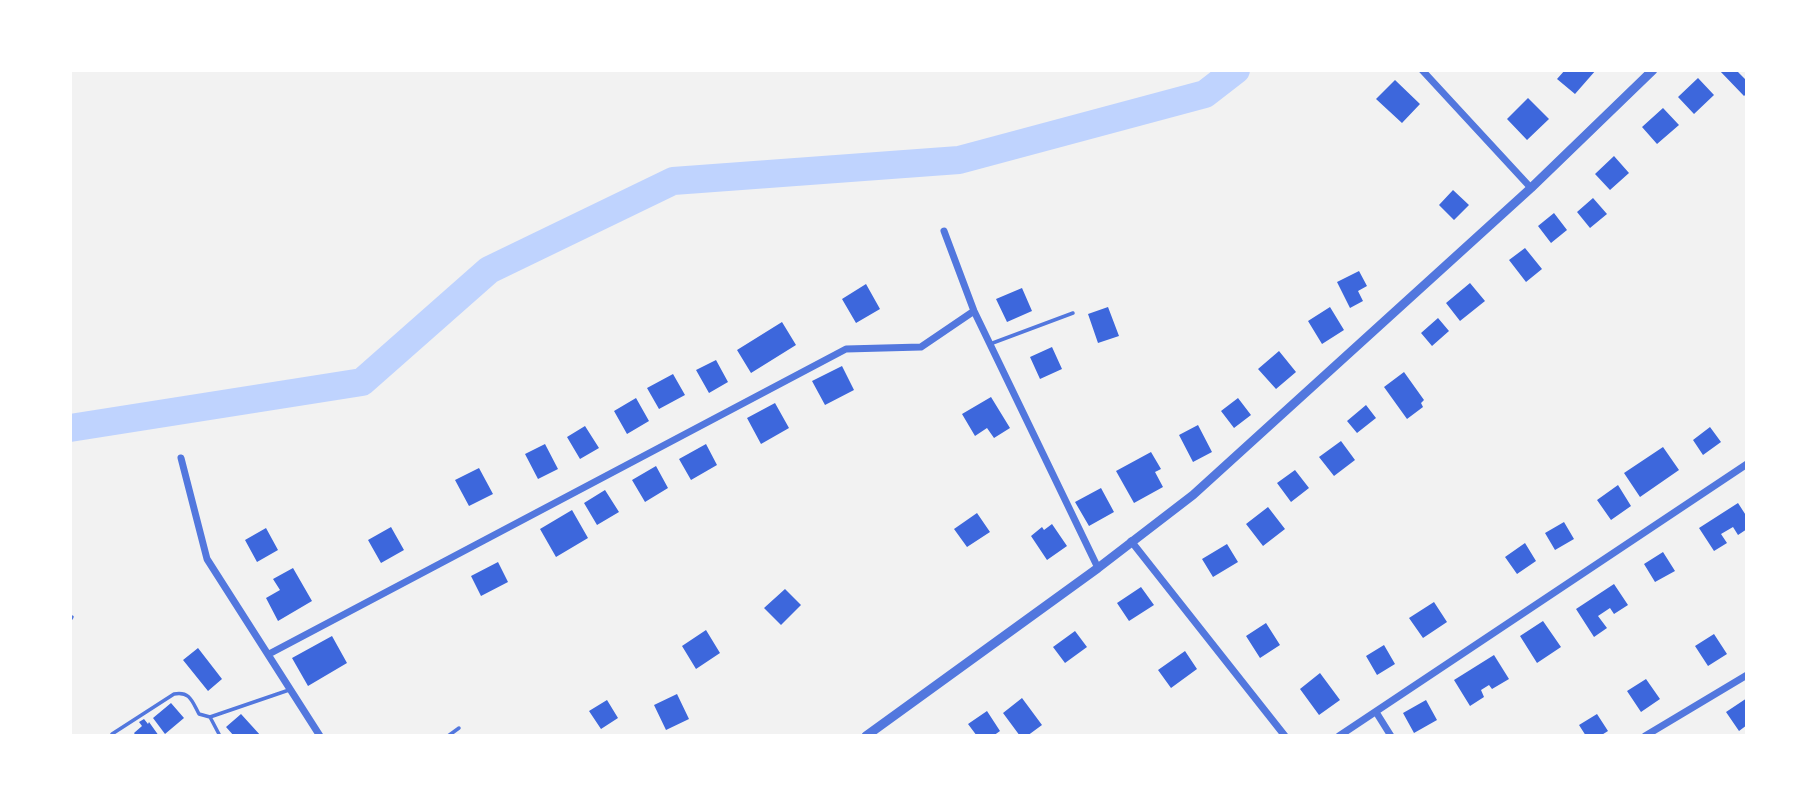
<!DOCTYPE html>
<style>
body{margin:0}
#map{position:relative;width:1817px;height:806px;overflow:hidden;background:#f2f2f2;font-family:Manrope,sans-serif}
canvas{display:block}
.frame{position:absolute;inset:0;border:72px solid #fff;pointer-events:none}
</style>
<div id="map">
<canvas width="1817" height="806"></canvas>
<div class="frame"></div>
</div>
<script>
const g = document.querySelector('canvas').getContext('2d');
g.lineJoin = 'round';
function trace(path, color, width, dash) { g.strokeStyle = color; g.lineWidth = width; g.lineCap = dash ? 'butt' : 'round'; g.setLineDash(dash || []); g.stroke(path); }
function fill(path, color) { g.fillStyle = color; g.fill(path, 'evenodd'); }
const river = new Path2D(`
 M70 428 362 382 489 270 673 181 959 160 1205 94 1236 70`);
const building = new Path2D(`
 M1565 70H1596L1575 94 1557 79Z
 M1719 70H1740L1738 72 1747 81V93L1744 96Z
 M1698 78 1714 95 1694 114 1678 97Z
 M1395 80 1420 104 1402 123 1376 99Z
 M1528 98 1549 119 1527 140 1507 119Z
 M1663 108 1679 125 1657 144 1642 127Z
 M1614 156 1629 173 1610 190 1595 174Z
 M1453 190 1469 205 1454 220 1439 205Z
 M1593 198 1607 214 1590 228 1577 212Z
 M1554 213 1567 230 1551 243 1538 226Z
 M1525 248 1542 269 1526 282 1509 260Z
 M1359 271 1367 286 1358 291 1363 301 1350 308 1337 282Z
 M1470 283 1485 301 1460 321 1446 303Z
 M866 284 880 309 856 323 842 299Z
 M1022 288 1032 311 1007 322 996 299Z
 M1108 307 1119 336 1098 343 1088 314Z
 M1330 307 1344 330 1322 344 1308 321Z
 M1438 318 1449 331 1432 346 1421 333Z
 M782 322 796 345 751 373 737 350Z
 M1052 347 1062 369 1040 379 1030 357Z
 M1279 351 1296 372 1276 389 1258 369Z
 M716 360 728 382 709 393 696 370Z
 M842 366 854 390 825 405 812 381Z
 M1404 372 1424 400 1421 403 1423 407 1407 419 1384 387Z
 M673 374 685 395 659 409 647 388Z
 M991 397 1010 428 994 438 987 428 975 436 962 414Z
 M636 398 649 421 627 434 614 411Z
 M1238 398 1251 415 1234 428 1221 411Z
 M775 403 789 428 761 444 747 418Z
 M1366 405 1376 418 1357 433 1347 421Z
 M1198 425 1212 452 1193 462 1179 435Z
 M585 426 599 448 580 459 567 437Z
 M1710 427 1721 442 1703 455 1693 440Z
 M1341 441 1355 460 1334 476 1319 457Z
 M545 444 558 469 538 479 525 454Z
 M706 444 717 465 691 480 679 459Z
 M1663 447 1679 470 1640 497 1624 473Z
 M1151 452 1161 469 1155 472 1163 487 1134 503 1116 471Z
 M656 466 668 488 645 502 632 480Z
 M479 468 493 494 469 506 455 480Z
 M1295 470 1309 488 1291 502 1277 483Z
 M1618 485 1631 506 1611 520 1597 500Z
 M1101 488 1114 512 1089 526 1075 502Z
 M605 490 619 512 597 525 584 503Z
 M1738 503 1747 517V529L1738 535 1733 527 1721 534 1727 543 1714 551 1699 528Z
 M1268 507 1285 529 1263 546 1246 524Z
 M572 510 588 538 556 557 540 529Z
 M977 513 990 532 967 547 954 529Z
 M1564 522 1574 539 1555 550 1545 533Z
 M1052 524 1067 546 1047 560 1031 536 1042 527 1044 530Z
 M391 527 404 550 381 563 368 540Z
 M266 528 278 550 257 562 245 540Z
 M1525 543 1536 561 1517 574 1505 557Z
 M1227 544 1238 562 1213 577 1202 559Z
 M1663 552 1675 571 1655 582 1644 564Z
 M498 562 508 582 481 596 471 576Z
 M293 568 312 601 278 621 266 598 280 590 273 579Z
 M1614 584 1628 605 1614 614 1610 608 1598 616 1607 628 1594 637 1576 609Z
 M1141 587 1154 605 1129 621 1117 603Z
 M785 589 801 605 781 625 764 608Z
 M1434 602 1447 622 1423 638 1409 618Z
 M1543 621 1561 647 1537 663 1520 636Z
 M1266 623 1280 645 1260 658 1246 636Z
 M706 630 720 653 696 669 682 646Z
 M1075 631 1087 647 1065 663 1053 647Z
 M1714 634 1727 654 1708 666 1695 646Z
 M332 636 347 663 308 686 292 658Z
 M1384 645 1395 664 1377 675 1366 656Z
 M198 648 222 679 208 691 183 660Z
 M1185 651 1197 669 1171 688 1158 670Z
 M1494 655 1509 679 1492 689 1489 685 1481 690 1484 697 1470 706 1454 680Z
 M1320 673 1340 700 1319 715 1300 689Z
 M1646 679 1660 699 1641 712 1627 691Z
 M677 694 689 719 666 730 654 705Z
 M1022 698 1042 725 1027 736H1020L1003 713Z
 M1747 698V725L1739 731 1726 712Z
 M607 700 618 718 601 729 589 711Z
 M1426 700 1437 720 1414 733 1403 713Z
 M171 703 184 718 165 734 153 718Z
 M987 711 1000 731 993 736H977L968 724Z
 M241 714 261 736H234L226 727Z
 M1597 714 1608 731 1600 736H1586L1579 725Z
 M144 719 148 724 149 722 159 736H136L134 733 142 726 139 722Z`);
const service = new Path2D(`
 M990 344 1073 313
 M70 620 72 617
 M210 717 220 736
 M112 734 174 694C190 691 192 701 199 714L210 717 289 690
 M448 736 459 728`);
const minor = new Path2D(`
 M1422 70 1531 188
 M944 231 974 311 1098 568
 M181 458 207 559 320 736
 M1131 541 1285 736
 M269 654 846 349 921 347 974 311
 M1376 712 1391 736
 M1339 736 1747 464
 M1645 736 1747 675`);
const tertiary = new Path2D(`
 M866 736 1098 568 1193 495 1531 188 1653 70`);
trace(river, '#bfd3fe', 28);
fill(building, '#3d67dc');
trace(service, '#5277de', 3.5);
trace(minor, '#5277de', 7);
trace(tertiary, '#5277de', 9);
</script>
